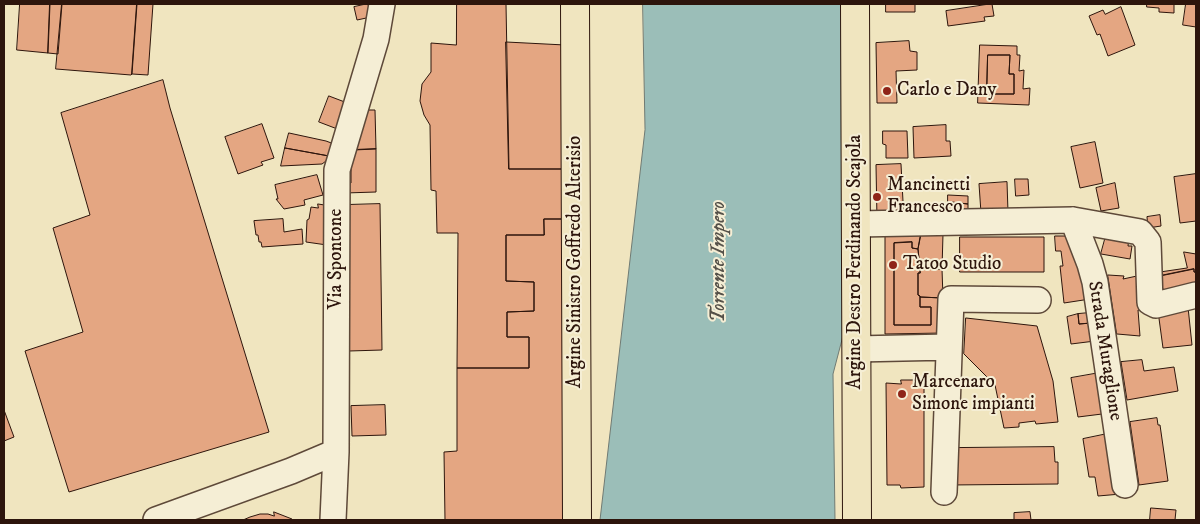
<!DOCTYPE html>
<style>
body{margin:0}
#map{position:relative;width:1200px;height:524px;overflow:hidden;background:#f0e5bf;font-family:"IM FELL DW Pica",serif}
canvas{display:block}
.frame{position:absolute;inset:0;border:5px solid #2d150c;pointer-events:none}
</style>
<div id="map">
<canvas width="1200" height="524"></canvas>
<div class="frame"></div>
</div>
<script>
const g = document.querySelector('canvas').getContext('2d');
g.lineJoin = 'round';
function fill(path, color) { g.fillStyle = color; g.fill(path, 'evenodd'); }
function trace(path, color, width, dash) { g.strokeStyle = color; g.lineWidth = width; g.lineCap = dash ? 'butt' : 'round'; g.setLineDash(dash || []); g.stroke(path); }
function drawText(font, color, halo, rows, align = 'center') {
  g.font = font + ' "IM FELL DW Pica",serif'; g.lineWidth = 4; g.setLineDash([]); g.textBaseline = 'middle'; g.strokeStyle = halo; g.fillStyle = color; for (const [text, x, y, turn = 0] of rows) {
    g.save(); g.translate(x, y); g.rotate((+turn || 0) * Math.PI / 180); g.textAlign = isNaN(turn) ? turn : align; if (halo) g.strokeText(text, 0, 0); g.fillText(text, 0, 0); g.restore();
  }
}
const water = new Path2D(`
 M643 4H842L850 309 833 374 835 520H600L645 130Z`);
const building = new Path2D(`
 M20 4H50L48 53 17 50Z
 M50 4H62L58 54 48 53Z
 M62 4H137L132 74 131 75 56 69Z
 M137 4H153L148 75 132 74Z
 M368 4 371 17 357 20 354 7Z
 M457 4H506L509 169H565V219H544V235H506V281L534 282V311L507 312V337H529V368H457L458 233H437L436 191 431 190 430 125 424 115 420 101 422 84 431 72V43L456 45Z
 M886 4H915V12H886Z
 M992 4 994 16 984 17 985 21 948 26 946 11Z
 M1147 4H1174V13L1159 12V8L1147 7Z
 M1186 4H1196V27L1183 25Z
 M1121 7 1135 45 1108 56 1100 34 1097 35 1089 16 1103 10 1105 14Z
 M909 41 910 51 917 52V70L896 71 897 103H877L876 43Z
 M506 42 565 45V169H509Z
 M980 45 1017 46V55H1020L1019 71 1024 70 1023 89 1030 88 1029 105 978 103ZM988 55H1010L1009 74H1014V94H987Z
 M988 55H1010L1009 74H1014V94H987Z
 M163 80 170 108 269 432 69 492 25 351 83 332 53 228 90 215 61 113Z
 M329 96 350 104 340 130 319 122Z
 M363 110H375L376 149 353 150Z
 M262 124 274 158 261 162 263 165 238 174 225 137Z
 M946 125V141H950L951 156 914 158 913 127Z
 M883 131H907L908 158H886V145L883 144Z
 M289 133 326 141 334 144 329 156 285 148Z
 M1095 142 1103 183 1080 188 1071 147Z
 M285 148 329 156 326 161 322 164 281 166Z
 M376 149V192L345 193V184L351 183V163L353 150Z
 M901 164 904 220H877L876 165Z
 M1196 174V221L1180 223 1174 177Z
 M317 175 323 195 304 200 305 205 284 209 276 199H278L275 185Z
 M1015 179H1028L1029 195 1016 196Z
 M1007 182 1008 212 981 213 979 184Z
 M1115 183 1119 208 1101 211 1096 188Z
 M948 195 968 196V204L951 202V205H948Z
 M951 202 968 204V220L947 221 948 205H951Z
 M318 204 331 206 327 245 306 242 307 220 309 219 311 207 318 208Z
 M380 204 382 350 349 351 345 205Z
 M1160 215 1161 226 1148 228 1147 217Z
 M283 219 284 232 302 229 303 244 262 247 261 242H259L258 235H256L254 221Z
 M544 219H565L564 520H445L444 452 457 451V368H529V337H507V312L534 311V282L506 281V235H544Z
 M1107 232 1129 237 1128 246H1132L1130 259 1101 254Z
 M921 234 918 249 912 248V242L894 243V325H931V307H920V297L943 298V333L885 334V235Z
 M921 234H943L942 269H920L918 249Z
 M1055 236H1072L1090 299 1064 303 1060 266H1063L1061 251H1056Z
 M960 237H1044V272H960Z
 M912 242V248L918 249 919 259H920V273H918V295L920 296V307H931V325H894V243Z
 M1184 252 1196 254V272H1194V269L1160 276V272L1187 268Z
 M920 269H942L943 298 920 297V296L918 295V273H920Z
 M1194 269V272H1196V288L1162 296 1160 276Z
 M1108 275 1124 276 1123 279 1137 276 1141 310H1138L1140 336 1117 334Z
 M1188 307 1192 345 1163 348 1158 311Z
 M1089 313 1091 323 1079 324 1078 314Z
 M1078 314 1079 324 1091 323 1095 341 1071 344 1067 317Z
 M966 318 1037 326 1053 381 1058 422 1036 424 1035 421 1019 423V427L1004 428 995 385 964 354Z
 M1142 360 1144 371 1174 367 1178 391 1127 400 1121 362Z
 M1105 372 1110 413 1078 417 1071 378Z
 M901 380H924V487L901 488 900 485H887L886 383 901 384Z
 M385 405 386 435 352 436 351 406Z
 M4 410 14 437 4 441Z
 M1157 418 1158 425H1160L1168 481 1139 485 1130 422Z
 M1112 433 1121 494 1098 496 1095 477H1089L1083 439Z
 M1054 447 1055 462H1058V484L949 485 953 448Z
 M1151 508 1176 510 1175 520H1150Z
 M274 512 292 519 291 520H243L250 517 260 514H268L274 516Z
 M1030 512 1031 520H1014V513Z`);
const minor = new Path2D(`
 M1073 220 1090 264 1095 282 1125 485
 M856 224 1073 220 1140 232 1148 242 1150 302 1156 305 1196 295
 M856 349 949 347
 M944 492 951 299 1038 300
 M156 520 291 471 336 452
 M333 520 336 452 337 170 376 39 382 4`);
const major = new Path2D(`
 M575 4 577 520
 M855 4 857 520`);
const markers = [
 [887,91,5,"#8f2418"],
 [877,197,5,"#8f2418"],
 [893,265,5,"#8f2418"],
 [902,394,5,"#8f2418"]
];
const poiNames = [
 ["Carlo e Dany",897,91],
 ["Mancinetti",887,186],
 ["Francesco",887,208],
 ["Tatoo Studio",903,265],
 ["Marcenaro",912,383],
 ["Simone impianti",912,405]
];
const streetNames = [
 ["Via Spontone",337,259,-90],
 ["Argine Sinistro Goffredo Alterisio",576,262,-90],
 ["Argine Destro Ferdinando Scajola",856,262,-90],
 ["Strada Muraglione",1104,351,81]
];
const waterNames = [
 ["Torrente Impero",720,262,-90]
];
fill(water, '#9bbeb8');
trace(water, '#6f7a73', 1);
fill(building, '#e4a682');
trace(building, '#2d150c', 1);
trace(minor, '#5e4939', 28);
trace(major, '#2d150c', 30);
trace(minor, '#f5eed5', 25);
trace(major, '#f0e5bf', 28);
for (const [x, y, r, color] of markers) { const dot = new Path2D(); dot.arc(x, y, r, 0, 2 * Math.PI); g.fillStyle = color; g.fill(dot); trace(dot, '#f5eed5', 2); }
drawText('19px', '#2d150c', '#f5eed5', poiNames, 'left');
drawText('19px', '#2d150c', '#f5eed5', streetNames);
drawText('italic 20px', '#545048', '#f5eed5', waterNames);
</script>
